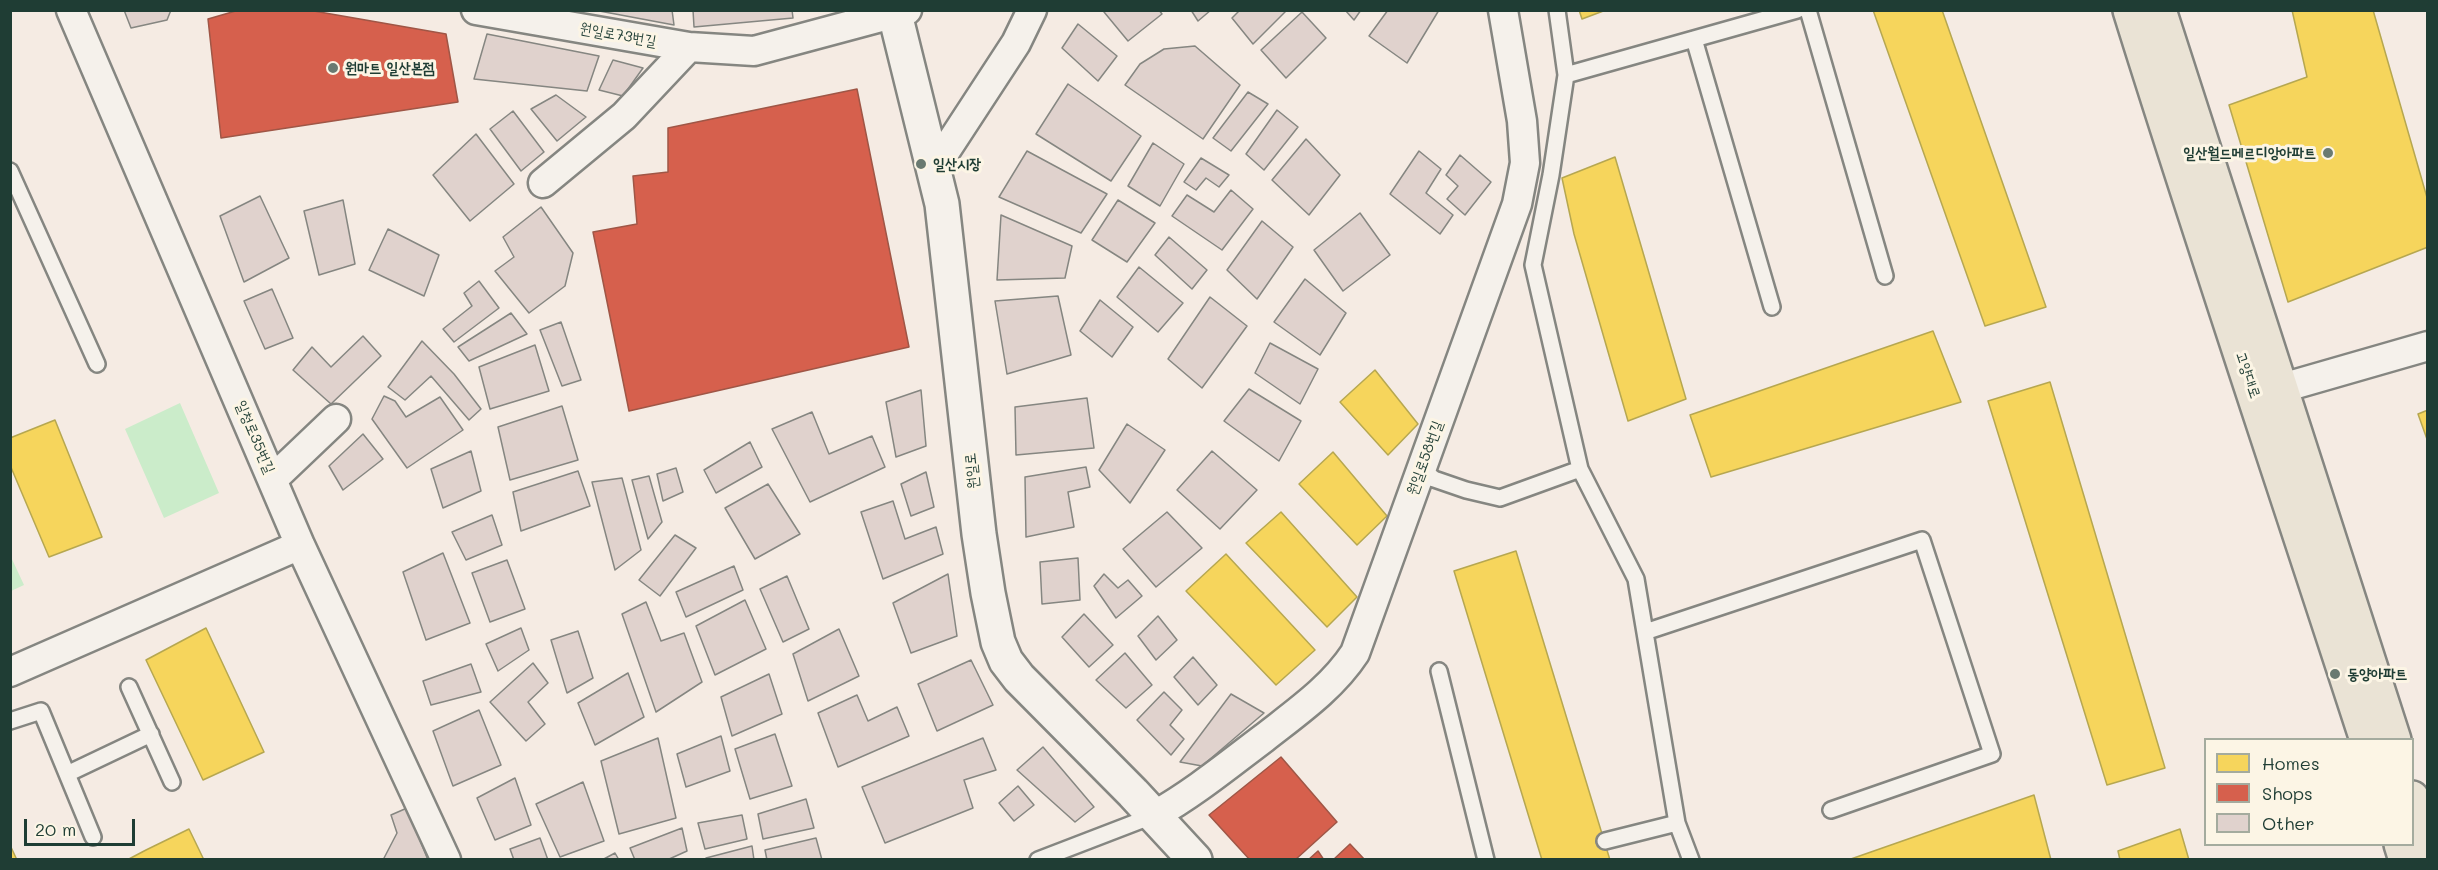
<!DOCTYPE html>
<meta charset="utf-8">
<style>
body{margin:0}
#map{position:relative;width:2438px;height:870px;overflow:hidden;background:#f5ebe3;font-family:Mali,sans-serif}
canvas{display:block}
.frame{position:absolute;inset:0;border:12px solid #1f3d34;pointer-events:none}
.legend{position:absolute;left:2204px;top:738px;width:210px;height:108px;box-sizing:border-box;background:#fcf5e5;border:2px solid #a4ab9e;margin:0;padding:8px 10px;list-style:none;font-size:18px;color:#1f3d34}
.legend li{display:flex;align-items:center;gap:12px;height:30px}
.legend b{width:30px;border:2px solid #a4ab9e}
.scale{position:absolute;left:24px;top:819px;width:111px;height:27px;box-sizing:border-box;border:3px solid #1f3d34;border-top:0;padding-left:8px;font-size:18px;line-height:21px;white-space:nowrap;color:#1f3d34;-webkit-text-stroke:4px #fcf5e5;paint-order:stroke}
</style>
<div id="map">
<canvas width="2438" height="870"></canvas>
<div class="frame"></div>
<ul class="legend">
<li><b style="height:16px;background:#f6d55c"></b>Homes</li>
<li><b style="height:16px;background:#d6604d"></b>Shops</li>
<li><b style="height:16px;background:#e0d2cd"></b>Other</li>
</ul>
<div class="scale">20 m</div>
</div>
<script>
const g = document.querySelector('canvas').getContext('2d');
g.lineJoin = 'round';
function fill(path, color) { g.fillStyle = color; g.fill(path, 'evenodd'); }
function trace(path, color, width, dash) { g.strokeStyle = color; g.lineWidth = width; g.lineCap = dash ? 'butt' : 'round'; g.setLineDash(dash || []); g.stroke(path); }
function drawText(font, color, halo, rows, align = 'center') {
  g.font = font + ' Mali,"Poor Story",sans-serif'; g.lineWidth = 6; g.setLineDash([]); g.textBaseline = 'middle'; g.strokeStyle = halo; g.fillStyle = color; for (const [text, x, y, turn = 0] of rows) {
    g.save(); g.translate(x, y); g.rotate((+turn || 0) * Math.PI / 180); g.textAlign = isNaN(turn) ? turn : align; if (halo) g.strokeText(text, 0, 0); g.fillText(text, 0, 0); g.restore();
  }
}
const green = new Path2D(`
 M180 403 219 493 164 518 125 429Z
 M11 557 24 585 11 591H10Z`);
const homes = new Path2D(`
 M1579 10H1606L1582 19Z
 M1873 10H1942L2046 307 1985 326Z
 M2292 10H2373L2428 201V247L2288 302 2229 105 2307 77Z
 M1615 157 1686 399 1628 421 1574 234 1562 178Z
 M1933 331 1961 402 1711 477 1690 415Z
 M1375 370 1418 424 1388 455 1340 402Z
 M2050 382 2165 768 2107 785 1988 401Z
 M2428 410V442L2418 414Z
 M55 420 102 537 49 557 10 465V438Z
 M1333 452 1387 516 1357 545 1299 484Z
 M1281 512 1357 597 1327 627 1246 543Z
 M1516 551 1535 614 1610 860H1542L1454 571Z
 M1226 554 1315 650 1276 685 1186 591Z
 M206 628 264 752 203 780 146 660Z
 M2034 795 2051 860H1848Z
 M189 829 204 860H127L146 850Z
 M2180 829 2189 860H2120L2118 851Z
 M10 845 17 860H10Z`);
const shops = new Path2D(`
 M239 10H308L446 34 458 102 221 138 208 19Z
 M857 89 909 347 629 411 593 232 637 224 633 176 668 172V128Z
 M1281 757 1337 822 1295 860H1250L1209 815Z
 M1350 844 1365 860H1333Z
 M1318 851 1324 860H1308Z`);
const building = new Path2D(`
 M124 10H171L167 20 131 28Z
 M594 10H672L674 25Z
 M693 10H792L793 18 694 27Z
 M1105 10H1159L1162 14 1128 41 1104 12Z
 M1191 10H1211L1198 21Z
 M1240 10H1287L1253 44 1232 18Z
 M1345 10H1361L1354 20Z
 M1388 10H1439L1407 63 1369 36Z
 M1302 12 1326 38 1286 78 1261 50Z
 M1078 24 1117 56 1098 81 1062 48Z
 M487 34 599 56 587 91 474 79Z
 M1195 46 1240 85 1203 139 1125 85 1140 64 1164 49Z
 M613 60 643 68 623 96 599 90Z
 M1068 84 1141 136 1111 181 1036 134Z
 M1248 92 1268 104 1231 151 1213 138Z
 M556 95 586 117 557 141 531 109Z
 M1277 110 1298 127 1264 170 1246 154Z
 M513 111 544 152 521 171 490 129Z
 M476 134 514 184 470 221 433 175Z
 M1306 139 1340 175 1309 215 1272 180Z
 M1153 143 1184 164 1160 206 1128 186Z
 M1027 151 1107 194 1081 233 999 197Z
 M1419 151 1441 169 1426 193 1453 215 1440 234 1390 194Z
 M1460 155 1491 182 1465 215 1447 199 1458 186 1446 175Z
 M1201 158 1229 175 1219 187 1206 178 1196 190 1184 182Z
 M1231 190 1253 209 1222 250 1172 216 1187 195 1214 212Z
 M260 196 289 258 244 282 220 216Z
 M343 200 355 264 319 275 304 211Z
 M1118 200 1155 223 1127 262 1092 240Z
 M541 207 573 253 565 286 529 313 495 271 514 257 503 237Z
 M1360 213 1390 255 1343 291 1314 250Z
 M1001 215 1072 246 1065 278 997 280Z
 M1262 221 1293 247 1257 299 1227 270Z
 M388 229 439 255 424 296 369 270Z
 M1169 237 1207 270 1192 289 1155 255Z
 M1139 267 1183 303 1158 332 1117 297Z
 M1305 279 1346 313 1320 355 1274 322Z
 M479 281 499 308 454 342 443 329 472 306 464 293Z
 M272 289 293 338 265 349 244 301Z
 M1058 296 1071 355 1007 374 995 301Z
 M1210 297 1247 326 1202 388 1168 359Z
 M1100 300 1133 327 1112 357 1080 331Z
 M511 313 527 334 469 361 458 347Z
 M561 322 581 380 562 386 540 330Z
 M363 336 381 356 331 404 293 370 312 347 331 367Z
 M422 341 454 374 481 409 469 420 431 376 405 400 388 387Z
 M1270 343 1318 369 1300 404 1255 373Z
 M535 345 549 391 490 409 479 367Z
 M1249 389 1301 421 1279 461 1224 421Z
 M921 390 926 446 896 457 886 402Z
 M384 396 395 401 406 417 440 397 463 430 407 468 372 419Z
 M1087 398 1094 448 1016 455 1015 407Z
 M562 406 578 460 510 480 498 427Z
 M812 412 829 454 872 436 885 467 810 502 772 429Z
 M1127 424 1165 450 1130 503 1099 470Z
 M363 434 383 459 343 490 329 466Z
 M750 442 762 467 716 493 704 470Z
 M471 451 481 491 443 508 431 469Z
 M1212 451 1257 490 1220 529 1177 490Z
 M1086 467 1090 487 1068 492 1074 527 1026 537 1025 477Z
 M676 468 683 492 663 501 657 474Z
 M578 471 590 506 521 531 513 492Z
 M926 472 934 507 911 516 901 484Z
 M649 476 662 522 648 539 632 480Z
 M622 478 641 550 615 570 592 482Z
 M768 484 800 534 755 559 725 508Z
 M893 501 905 539 936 527 943 554 883 579 861 512Z
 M1167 512 1202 548 1156 587 1123 549Z
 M492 515 502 545 466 560 452 532Z
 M675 535 696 548 660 596 639 580Z
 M443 553 470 623 426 640 403 572Z
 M1078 558 1080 600 1042 604 1040 562Z
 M507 560 525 609 490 622 472 573Z
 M734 566 743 590 686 617 676 592Z
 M948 574 957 636 911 653 893 603Z
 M1104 574 1118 588 1128 580 1142 596 1116 618 1094 586Z
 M787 576 809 629 783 642 760 589Z
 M745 600 766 649 715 675 696 626Z
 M646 602 661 641 684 633 702 682 656 712 622 614Z
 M1084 614 1113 645 1089 667 1062 637Z
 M1158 616 1177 640 1156 660 1138 636Z
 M521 628 529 650 498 671 486 644Z
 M839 629 859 676 808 701 793 654Z
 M578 631 593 678 567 693 551 640Z
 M1125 653 1152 685 1126 708 1096 680Z
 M1193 657 1217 685 1198 705 1174 677Z
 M971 660 993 705 937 731 918 684Z
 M533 663 548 683 528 702 545 724 526 741 490 702Z
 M471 664 481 692 431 705 423 681Z
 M628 673 644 717 595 745 578 703Z
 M769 674 782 714 732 736 721 697Z
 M1164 692 1182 710 1170 725 1184 739 1171 755 1137 720Z
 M1231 694 1264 713 1202 766 1180 762Z
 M857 695 868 721 897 707 909 736 838 767 818 713Z
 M479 710 501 765 453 786 433 731Z
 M775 734 792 786 750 799 735 749Z
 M721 736 730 771 686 787 677 754Z
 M658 738 676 818 619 834 601 761Z
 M983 738 996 770 964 780 973 808 885 843 862 787Z
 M1043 747 1094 807 1075 822 1017 770Z
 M515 778 531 825 495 840 477 798Z
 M583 782 604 841 560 857 536 804Z
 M1018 786 1034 805 1014 821 999 803Z
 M806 799 814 828 763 839 758 814Z
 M407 808 428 860H383L397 833 391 815Z
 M742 815 747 839 705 849 698 823Z
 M682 828 687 851 667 860H635L630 848Z
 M540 838 548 860H514L510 849Z
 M816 838 822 860H767L765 850Z
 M752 846 754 860H706V858Z
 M615 853 619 860H602Z`);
const service = new Path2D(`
 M1557 10 1566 75 1551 175 1533 265 1580 469 1636 579 1677 823 1691 860
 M1808 10 1885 276
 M1694 39 1772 307
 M1566 75 1797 10
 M10 171 97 364
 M1421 469 1434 479 1466 490 1500 498 1580 469
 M1645 632 1922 540 1992 754 1831 810
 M1439 671 1486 860
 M129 687 172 782
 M10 721 41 711 93 837
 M67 774 151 734
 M1605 841 1677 823
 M1038 860 1155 815`);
const minor = new Path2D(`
 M71 10 300 545 446 860
 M476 10 689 47 754 51 907 10
 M935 167 1016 43 1032 10
 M543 183 624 116 689 47
 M2282 388 2428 346
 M273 479 336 419
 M10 672 300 545
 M1155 815C1194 793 1228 765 1264 738 1297 712 1332 688 1355 653L1517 204 1525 163 1522 121 1503 10`);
const tertiary = new Path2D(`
 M894 10 942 204 979 534 988 593 998 642 1006 661 1019 678 1133 793 1195 860`);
const primary = new Path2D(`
 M2130 10C2206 254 2288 496 2367 740
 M2159 10 2394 740
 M2412 798 2428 847
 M2401 844 2406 860`);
const markers = [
 [333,68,6,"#6a7a71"],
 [2328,153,6,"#6a7a71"],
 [921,164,6,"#6a7a71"],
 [2335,674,6,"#6a7a71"]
];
const streetNames = [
 ["원일로73번길",618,35,10],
 ["고양대로",2248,375,71],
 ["일청로35번길",255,437,67],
 ["원일로58번길",1425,458,-70],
 ["원일로",972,471,-96]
];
const poiNames = [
 ["원마트 일산본점",345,68],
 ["일산월드메르디앙아파트",2316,153,"right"],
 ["일산시장",933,164],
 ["동양아파트",2347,674]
];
fill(green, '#cbecca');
fill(homes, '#f6d55c');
trace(homes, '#b6a750', 1.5);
fill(shops, '#d6604d');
trace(shops, '#9f5646', 1.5);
fill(building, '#e0d2cd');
trace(building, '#858681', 1.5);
trace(service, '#858681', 20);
trace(minor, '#858681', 33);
trace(tertiary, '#858681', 38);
trace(primary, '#858681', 38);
trace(service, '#f5f1eb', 15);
trace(minor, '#f5f1eb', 28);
trace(tertiary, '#f5f1eb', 33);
trace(primary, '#eae3d5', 33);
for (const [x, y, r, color] of markers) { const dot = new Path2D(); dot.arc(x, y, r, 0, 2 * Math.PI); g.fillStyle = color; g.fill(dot); trace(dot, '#fcf5e5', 2); }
drawText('15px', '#1f3d34', '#fcf5e5', streetNames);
drawText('bold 15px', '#1f3d34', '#fcf5e5', poiNames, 'left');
</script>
